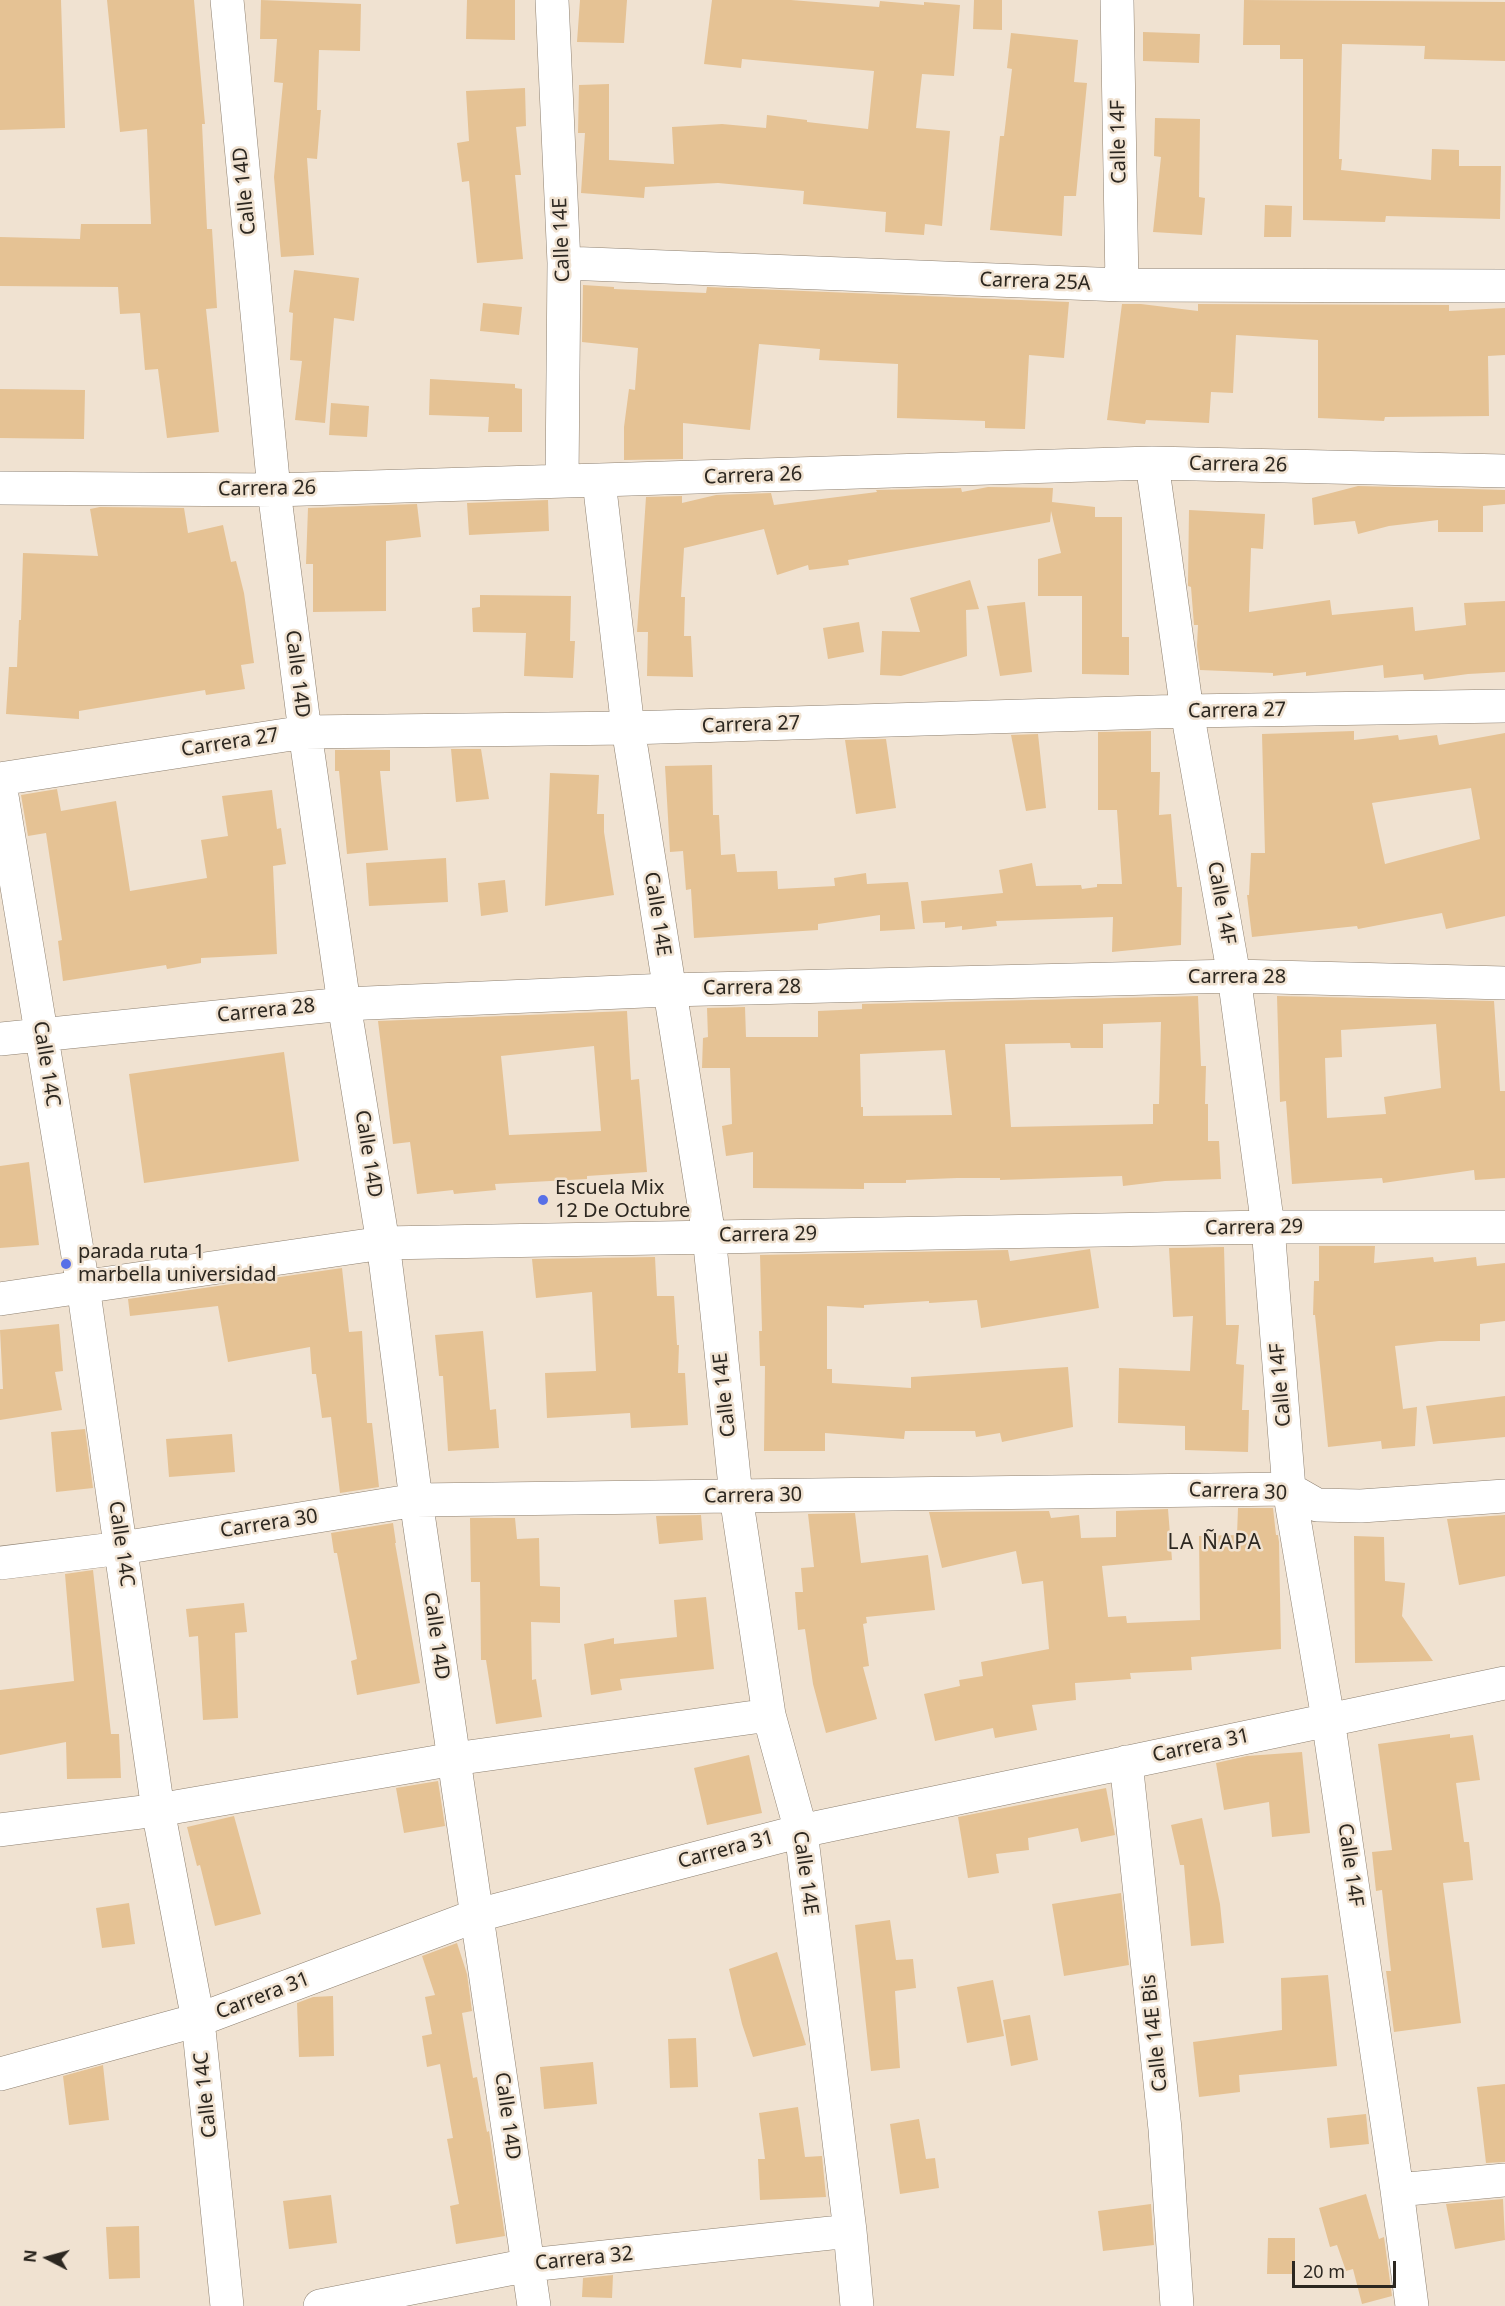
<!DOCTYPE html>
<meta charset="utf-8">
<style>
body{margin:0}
#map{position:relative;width:1505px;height:2306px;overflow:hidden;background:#f0e2d1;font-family:"Noto Sans",sans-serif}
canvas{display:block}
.north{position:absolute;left:18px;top:2228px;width:60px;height:60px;-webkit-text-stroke:4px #f0e2d1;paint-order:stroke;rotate:276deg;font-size:16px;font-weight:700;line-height:24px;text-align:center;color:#2c2720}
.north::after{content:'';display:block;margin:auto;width:21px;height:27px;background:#2c2720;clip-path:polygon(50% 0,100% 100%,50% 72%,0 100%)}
.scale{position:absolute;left:1292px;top:2261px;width:104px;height:27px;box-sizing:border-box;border:3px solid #2c2720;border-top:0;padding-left:8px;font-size:18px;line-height:21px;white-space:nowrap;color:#2c2720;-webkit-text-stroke:4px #f0e2d1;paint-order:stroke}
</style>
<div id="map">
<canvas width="1505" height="2306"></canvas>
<div class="north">N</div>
<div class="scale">20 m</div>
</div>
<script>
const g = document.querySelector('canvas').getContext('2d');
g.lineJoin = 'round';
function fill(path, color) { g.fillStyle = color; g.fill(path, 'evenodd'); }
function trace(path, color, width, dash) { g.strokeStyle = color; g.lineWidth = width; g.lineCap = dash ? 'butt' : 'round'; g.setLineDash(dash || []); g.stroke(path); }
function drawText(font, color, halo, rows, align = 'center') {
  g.font = font + ' "Noto Sans",sans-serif'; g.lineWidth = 5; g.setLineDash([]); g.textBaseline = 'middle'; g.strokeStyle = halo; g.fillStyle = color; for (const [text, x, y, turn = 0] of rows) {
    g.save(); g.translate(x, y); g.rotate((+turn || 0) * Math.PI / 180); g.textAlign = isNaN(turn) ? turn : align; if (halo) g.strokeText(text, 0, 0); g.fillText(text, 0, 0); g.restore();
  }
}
const building = new Path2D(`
 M0 0H61L65 128 0 130Z
 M107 0H194L205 124H202L207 229H212L217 308 206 309 219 432 167 438 158 369 145 370 140 313 120 314 118 287 0 286V237L80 239 81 224H151L147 129 120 132Z
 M261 0 361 4 360 51 319 50 317 110H321L317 159 307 158 314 255 281 257 274 177 283 83 274 82 277 39H260Z
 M467 0H515V40L466 39Z
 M580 0H627L624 43 577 42Z
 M712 0H791L879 7 880 1 924 5V2L960 5 954 76 922 74 916 128 950 131 942 226 925 224 924 235 885 232 886 212 803 204 804 191 718 183 645 187 644 198 581 193 585 133H578L579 85 609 84V160L674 164 672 127 722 124 766 128 767 115 807 120V122L868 129 874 71 742 59 741 68 704 64Z
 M974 0H1002V30L973 29Z
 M1244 0 1505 2V61L1424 59 1425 46 1342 44 1339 159H1342L1341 170 1431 180 1432 149 1459 150V166H1501L1500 219 1386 216 1385 222 1303 220V59H1280V45H1243Z
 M1143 32 1200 34 1199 63 1143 61Z
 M1011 33 1078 40 1074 82 1087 83 1076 196H1064L1062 236 990 230 1000 136H1004L1012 69 1007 68Z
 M525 88 526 126 516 127 521 175H515L523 259 477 263 469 181 462 182 457 143 469 141 466 91Z
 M1155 118 1200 119 1199 197 1205 198 1202 235 1153 232 1161 157 1154 156Z
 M1265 205 1292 206 1291 237H1264Z
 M294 270 359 278 354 321 334 318 325 423 295 420 302 361 290 360 293 313 289 312Z
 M583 285 614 287V289L706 293 707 287 1069 302 1064 358 1029 355 1025 429 985 428V421L897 418 898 364 819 360 820 349 759 344 750 430 683 423V459L624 460V427L629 389 635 390 638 348 582 342Z
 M483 303 522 307 519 335 480 331Z
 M1122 304H1141L1198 311V304L1449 305V311L1505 308V355L1488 356 1489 416 1385 417 1384 421 1318 418V340L1236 335 1233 393 1211 392 1209 423 1146 420 1145 424 1107 420Z
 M430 379 515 384V388L522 389V432H488L489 417 429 415Z
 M0 389 85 390 84 439 0 438Z
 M331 403 369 406 367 437 329 435Z
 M1358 486 1505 490V504L1483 506V532H1438V520L1389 526 1358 534 1355 521 1314 525 1312 498Z
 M988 487 1053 488 1052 502 1095 507V517H1122V637H1129V675L1082 674V596H1038V559L1061 553 1051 511 1050 522 848 560 849 565 809 570 808 565 777 575 764 529 684 548 681 597H685L684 636H691L693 677 647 676 648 632H637L646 497 682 496V503L716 495 771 493 774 505 877 492 876 490 961 488 962 492Z
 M548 500 549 531 469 535 467 503Z
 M417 504 421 537 386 541V611L313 612V564H306L308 508Z
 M100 507 184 508 188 533 223 525 231 562 236 561 244 593 254 663 241 665 245 689 206 695 205 690 79 711V719L6 714 9 667H17L19 620H21L23 553 98 556 90 509Z
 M1189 510 1265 514 1263 549 1251 548 1249 612 1330 600 1332 615 1413 607 1415 631 1466 625 1464 603 1505 601V672L1468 674 1424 680 1423 674 1384 678 1383 665 1306 676V672L1273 676V673L1200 670 1197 646 1198 625H1194L1191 587 1188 586V583Z
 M970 580 979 609 966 610 967 656 901 676 880 675 882 631 920 632 910 598Z
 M480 595 571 596 570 641H575L573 678 524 676 526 633 473 632 472 608 480 607Z
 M1025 602 1032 672 1000 676 987 606Z
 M859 622 864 652 828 659 823 628Z
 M1151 731V772H1160L1159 815 1171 814 1177 887H1182L1181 945 1112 952 1113 917 996 921 997 926 962 930V926L945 928V922L923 923 921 901 1003 893 999 870 1032 863 1036 886 1081 885 1082 889 1097 887V884H1122L1117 810H1098V732Z
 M1354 731V740L1398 735 1399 740 1437 735 1439 745 1505 733V916L1446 929 1442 913 1358 929 1357 926 1252 937 1247 895H1249L1251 853H1265L1262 734ZM1471 788 1480 839 1385 864 1372 803Z
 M1038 734 1046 808 1026 811 1011 735Z
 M886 739 896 808 856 814 845 740Z
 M451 749H481L489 799 456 802Z
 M335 750H390V771H380L388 850 347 854 339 771H335Z
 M712 765 713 815H719L721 855 735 854 737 872 777 871 778 889 835 886 834 878 866 873 867 884 908 882 915 929 880 931V915L818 924V930L694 938 691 889 686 890 683 851 670 852 665 766Z
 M550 773 599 775 597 814H604V832L614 895 545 906Z
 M57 789 61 811 116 801 130 891 207 878 201 840 228 836 222 796 272 790 277 829 281 828 286 864 273 866 277 954 201 958V963L167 969 166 965 63 981 58 941 62 940 46 833 28 836 21 795Z
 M446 858 448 902 369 906 366 863Z
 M505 880 508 912 481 916 478 883Z
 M1198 996 1201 1066H1206L1205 1104H1208V1141H1219L1221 1179 1165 1181 1123 1186 1122 1176 1000 1180V1178H957L906 1180V1183H864V1189L753 1188V1152L726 1156 722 1126 732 1124 730 1068H702L703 1038 708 1037 707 1008 745 1007 746 1037H818V1011L862 1009V1004ZM1161 1022 1159 1104H1153V1124L1011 1127 1005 1044 1070 1043 1071 1048H1103V1024ZM945 1050 952 1115 863 1116V1107H861L860 1054Z
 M1277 996 1494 1001 1500 1091H1505V1178L1475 1180 1474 1170 1383 1183 1382 1178 1292 1184 1286 1101 1280 1102ZM1436 1024 1441 1088 1384 1097 1386 1114 1327 1118 1325 1058 1342 1057 1341 1030Z
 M627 1011 631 1080 639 1079 647 1172 587 1176V1179L495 1184 496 1190 454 1194 453 1190 417 1194 410 1142 393 1144 378 1021ZM594 1046 601 1131 509 1135 501 1056Z
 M284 1052 299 1161 144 1183 129 1074Z
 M29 1162 39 1245 0 1248V1166Z
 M1319 1246H1375L1374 1263 1433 1257 1434 1262 1476 1257 1477 1266 1505 1263V1321L1480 1324V1341H1439L1395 1346 1403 1409 1417 1407 1415 1446 1382 1449 1381 1441 1328 1447 1315 1315H1313L1314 1281H1319Z
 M1224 1247 1226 1325H1239L1236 1364 1244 1365 1242 1410H1249L1248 1452 1185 1450V1426L1118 1423 1119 1368 1190 1371 1193 1316 1173 1317 1169 1248Z
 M1090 1249 1099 1308 981 1328 977 1300 929 1303V1301L864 1305V1308L827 1306V1369H832V1383L911 1388V1377L1068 1367 1073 1427 1002 1442 1000 1433 976 1437 975 1431H905L904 1439 825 1433V1451H764L765 1366H760L759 1331H762L760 1255 1008 1250 1010 1261Z
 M655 1257 657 1296H674L677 1345H679L678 1373H685L688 1425 631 1428 630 1413 547 1418 545 1373 596 1371 592 1292 536 1298 532 1259Z
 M342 1268 349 1332 362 1331 367 1423H372L379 1487 340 1493 331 1417 322 1418 316 1374H312L310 1347 228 1362 218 1306 130 1316 128 1299Z
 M59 1324 63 1371 55 1372 62 1410 0 1420V1389H3L0 1330Z
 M483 1331 490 1410 496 1409 499 1448 448 1451 443 1376H439L435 1335Z
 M1505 1396V1437L1433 1444 1426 1406Z
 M85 1429 93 1488 56 1492 51 1432Z
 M232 1434 235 1472 169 1477 166 1439Z
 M1238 1508H1273L1276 1535H1278L1279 1542 1281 1649 1191 1657 1192 1670 1130 1673 1131 1679 1075 1683 1076 1700 1032 1705 1037 1730 995 1738 993 1728 935 1741 924 1694 960 1686 959 1680 983 1676 981 1662 1049 1649 1043 1581 1022 1584 1016 1551 942 1568 929 1512 1049 1511 1051 1518 1079 1515 1081 1538 1116 1537V1511L1168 1509 1172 1560 1102 1566 1108 1617 1126 1616 1127 1623 1200 1620 1199 1536 1237 1535Z
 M855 1513 861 1563 928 1555 935 1610 866 1617 867 1623 863 1624 869 1666 863 1667 877 1719 826 1733 813 1684 805 1629 798 1630 795 1592H803L801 1568 814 1567 808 1514Z
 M701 1515 703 1540 659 1544 656 1516Z
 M1505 1515V1576L1459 1585 1447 1519Z
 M470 1518H515L517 1539 539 1538 540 1586 560 1587V1623L531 1622 532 1680 536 1679 542 1717 496 1724 486 1660H481L480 1582H471Z
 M393 1523 396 1543H395L420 1683 357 1695 351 1661 357 1659 337 1553H334L331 1533Z
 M1354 1536 1384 1537 1385 1581 1405 1583 1402 1616 1433 1661 1355 1663Z
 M93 1570 111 1734H119L121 1778 67 1779 66 1742 0 1755V1690L74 1681 65 1574Z
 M706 1597 714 1669 620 1679 622 1690 591 1695 584 1644 614 1638V1644L677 1637 674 1600Z
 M244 1603 247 1632 235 1633 238 1718 203 1720 198 1636 189 1637 186 1609Z
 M1450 1734V1738L1473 1735 1480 1780 1456 1783 1464 1842H1469L1473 1880 1443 1883 1461 2023 1394 2032 1386 1971H1391L1382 1890 1376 1891 1372 1852 1392 1850 1378 1744Z
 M1302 1752 1310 1833 1272 1837 1269 1802 1224 1810 1216 1763 1247 1756Z
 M749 1755 762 1813 707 1825 694 1768Z
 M438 1781 445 1826 404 1833 396 1788Z
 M1106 1788 1115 1835 1081 1842 1078 1828 1028 1838 1029 1850 996 1854 999 1873 968 1878 958 1817Z
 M234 1816 261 1914 215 1926 200 1865 197 1866 187 1827Z
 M1202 1818 1220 1904 1224 1943 1191 1946 1184 1865H1180L1171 1825Z
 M1121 1893 1129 1965 1064 1976 1052 1904Z
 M129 1903 135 1944 102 1948 96 1908Z
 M890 1920 896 1960 913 1959 916 1988 895 1991 900 2068 871 2071 855 1925Z
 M457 1943 467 1974 472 2011 462 2013 473 2078 477 2077 487 2132 489 2131 505 2236 456 2244 450 2206 459 2204 447 2139 453 2138 440 2064 427 2067 422 2036 432 2034 425 1997 435 1995 422 1956Z
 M777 1952 806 2045 753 2057 742 2024 729 1969Z
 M1328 1975 1337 2066 1239 2075 1240 2092 1199 2097 1193 2042 1282 2030 1281 1978Z
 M993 1980 1004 2036 967 2043 957 1987Z
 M333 1996 334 2056 299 2057 297 2003 313 1997Z
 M1030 2015 1038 2060 1011 2066 1003 2020Z
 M696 2038 698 2087 670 2088 668 2039Z
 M593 2062 597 2104 544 2109 540 2067Z
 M103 2065 109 2120 69 2125 63 2076Z
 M1505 2084V2162L1486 2163 1477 2087Z
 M798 2107 805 2157 822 2156 826 2197 760 2200 758 2159H765L759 2113Z
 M1366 2114 1369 2144 1330 2148 1327 2118Z
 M919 2119 926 2159 935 2158 939 2188 900 2194 890 2124Z
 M1366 2194 1379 2239 1384 2237 1392 2296 1362 2304 1353 2269 1346 2271 1337 2245 1330 2247 1319 2208Z
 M331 2195 337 2243 289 2249 283 2201Z
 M1503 2199 1505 2240 1455 2249 1446 2204Z
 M1151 2204 1154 2245 1103 2251 1098 2211Z
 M139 2226 140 2278 109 2279 106 2227Z
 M1268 2238H1295V2274H1267Z
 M613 2275 612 2298 582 2297 583 2278Z`);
const minor = new Path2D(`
 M227 0 274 490 305 732 344 1004 383 1243 416 1500 534 2306
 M552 0 564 263 562 481
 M1117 0 1122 285
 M564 263 1122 285 1505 286
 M1152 463 1187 711 1234 976 1268 1227 1289 1489 1328 1719 1397 2190 1412 2306
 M599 481 628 728 709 1236 736 1496 769 1715 801 1831 850 2231 857 2306
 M0 488 274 490 1152 463 1505 471
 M0 779 305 732 628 728 1187 711 1505 706
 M0 784 83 1286 158 1810 198 2020 227 2306
 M0 1039 344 1004 668 990 1234 976 1505 983
 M0 1299 383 1243 1268 1227H1505
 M0 1563 122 1548 416 1500 1289 1489 1317 1505 1361 1506 1505 1496
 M1126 1762 1165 2129 1177 2306
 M0 1830 158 1810 454 1759 769 1715
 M0 2074 198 2020 478 1915 801 1831 1505 1683
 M1397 2190 1505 2180
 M320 2306 529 2265 850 2231`);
const markers = [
 [543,1200,6,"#5870e7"],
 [66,1264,6,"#5870e7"]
];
const streetNames = [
 ["Calle 14F",1119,142,-91],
 ["Calle 14D",245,191,-96],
 ["Calle 14E",562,240,-92],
 ["Carrera 25A",1035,282,2],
 ["Carrera 26",1238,465,1],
 ["Carrera 26",753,476,-2],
 ["Carrera 26",267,489,-1],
 ["Calle 14D",297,674,83],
 ["Carrera 27",1237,711,-1],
 ["Carrera 27",751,725,-2],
 ["Carrera 27",230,743,-9],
 ["Calle 14F",1221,903,80],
 ["Calle 14E",657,914,81],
 ["Carrera 28",1237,977],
 ["Carrera 28",752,988,-1],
 ["Carrera 28",266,1011,-6],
 ["Calle 14C",46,1064,81],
 ["Calle 14D",368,1154,81],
 ["Carrera 29",1254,1228,-1],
 ["Carrera 29",768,1235,-1],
 ["Calle 14F",1281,1385,-95],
 ["Calle 14E",725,1395,-96],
 ["Carrera 30",1238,1492,2],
 ["Carrera 30",753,1496,-1],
 ["Carrera 30",269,1524,-9],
 ["Calle 14C",121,1544,82],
 ["Calle 14D",436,1636,82],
 ["Carrera 31",1201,1746,-12],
 ["Carrera 31",726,1850,-15],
 ["Calle 14F",1350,1865,82],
 ["Calle 14E",805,1873,82],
 ["Carrera 31",263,1996,-21],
 ["Calle 14E Bis",1155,2033,-96],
 ["Calle 14C",206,2095,-96],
 ["Calle 14D",507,2116,82],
 ["Carrera 32",584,2259,-6]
];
const poiNames = [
 ["Escuela Mix",555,1188],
 ["12 De Octubre",555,1211],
 ["parada ruta 1",78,1252],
 ["marbella universidad",78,1275]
];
const neighbourhoodNames = [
 ["LA ÑAPA",1215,1543]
];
fill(building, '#e5c294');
trace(minor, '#8e8171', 34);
trace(minor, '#fff', 33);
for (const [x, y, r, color] of markers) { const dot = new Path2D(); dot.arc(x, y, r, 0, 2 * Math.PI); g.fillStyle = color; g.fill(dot); trace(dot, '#f0e2d1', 2); }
drawText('20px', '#2c2720', '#f0e2d1', streetNames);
drawText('20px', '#2c2720', '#f0e2d1', poiNames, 'left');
g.letterSpacing = '1.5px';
drawText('21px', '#2c2720', '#f0e2d1', neighbourhoodNames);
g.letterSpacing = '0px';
</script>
